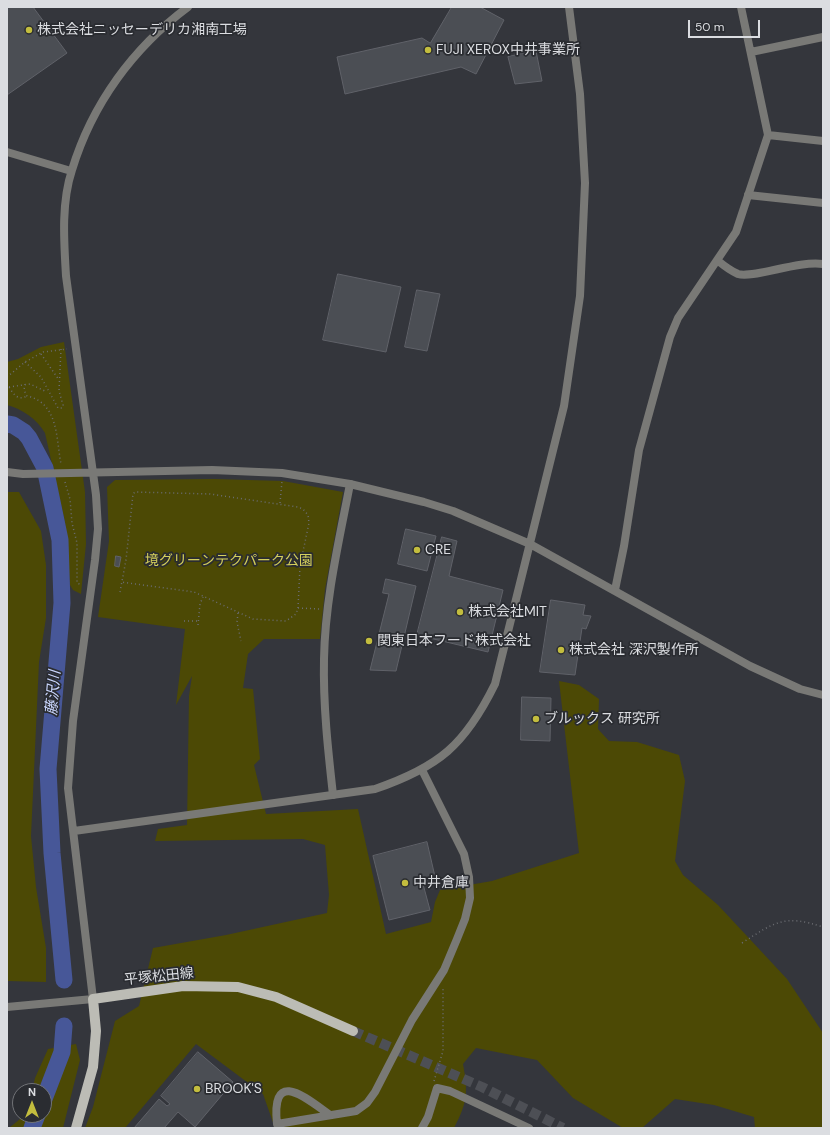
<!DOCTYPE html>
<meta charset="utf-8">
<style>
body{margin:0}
#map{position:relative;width:830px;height:1135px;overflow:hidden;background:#34363c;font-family:"DM Sans",sans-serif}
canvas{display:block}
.frame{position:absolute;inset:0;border:8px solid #dbdde1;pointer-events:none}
.north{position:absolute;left:12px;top:1083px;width:40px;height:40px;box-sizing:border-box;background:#2a2c31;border:1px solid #717377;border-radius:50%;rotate:0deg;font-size:11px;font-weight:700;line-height:16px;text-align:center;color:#dbdde1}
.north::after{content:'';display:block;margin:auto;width:14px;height:18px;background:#c3bd3e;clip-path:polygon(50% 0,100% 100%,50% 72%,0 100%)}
.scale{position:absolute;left:688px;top:20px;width:72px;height:18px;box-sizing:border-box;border:2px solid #dbdde1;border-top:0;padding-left:5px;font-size:12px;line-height:14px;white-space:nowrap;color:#dbdde1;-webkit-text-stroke:3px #2a2c31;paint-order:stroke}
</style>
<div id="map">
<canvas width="830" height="1135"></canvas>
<div class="frame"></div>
<div class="north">N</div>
<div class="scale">50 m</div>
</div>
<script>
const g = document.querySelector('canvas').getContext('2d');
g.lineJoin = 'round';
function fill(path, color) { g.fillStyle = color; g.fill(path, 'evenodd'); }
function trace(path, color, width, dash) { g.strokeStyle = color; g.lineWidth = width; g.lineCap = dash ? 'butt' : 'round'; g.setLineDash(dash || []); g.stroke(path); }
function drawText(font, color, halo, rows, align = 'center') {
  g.font = font + ' "DM Sans","Noto Sans JP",sans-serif'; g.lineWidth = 3.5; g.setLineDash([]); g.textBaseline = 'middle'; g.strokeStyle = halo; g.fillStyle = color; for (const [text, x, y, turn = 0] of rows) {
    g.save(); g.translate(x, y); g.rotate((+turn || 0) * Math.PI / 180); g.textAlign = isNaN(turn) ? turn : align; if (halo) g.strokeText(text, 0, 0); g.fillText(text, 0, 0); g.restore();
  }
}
const green = new Path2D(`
 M64 342 85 492 86 544 81 594 73 590 70 585 65 522 45 433C37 419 22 409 7 405V362L18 359 41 347Z
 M214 479 283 481 343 492 325 589 320 639H264L248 654 243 688 253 689 260 759 254 765 266 814 358 809 386 934 431 922 435 902 440 890 492 881 579 853 559 681 579 685 599 699 598 729 609 741 637 742 679 755 685 781 675 861 683 875 718 905 787 979 823 1033V1128H755L754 1117 714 1105 675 1099 642 1128H623L573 1098 537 1060 476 1048 463 1064C468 1091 468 1102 454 1128H275L263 1094 196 1044 125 1128H85L93 1107 115 1021 139 1006 153 948 226 935 327 913 329 895 325 845 303 839 155 841 158 829 187 825 189 696 192 676 176 705 185 629 98 617 109 541 107 487 115 480Z
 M7 492H19L41 531 46 565V618L39 662 31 836 36 887 46 948V982L7 981Z
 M76 1044 80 1060 63 1128H9L25 1115H44V1091H32L35 1078 48 1049Z`);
const river = new Path2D(`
 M7 424 13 425 24 432 29 438 45 468 60 540 62 603 48 769 52 853 64 980
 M44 1099 62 1052 64 1026
 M32 1128 37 1115`);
const building = new Path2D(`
 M7 7H33L67 53 7 95Z
 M452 7H480L504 20 476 74 461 67 345 94 337 57 422 38 430 43Z
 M536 51 542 81 515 84 508 57Z
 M338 274 401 287 386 352 323 340Z
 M417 290 440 294 427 351 405 347Z
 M406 529 436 536 427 571 398 564Z
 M442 537 457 541 449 576 503 590 488 652 417 635Z
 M116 556 121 557 119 567 115 566Z
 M386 579 416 586 396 671 370 670 389 594 383 593Z
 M551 600 585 605 583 615 591 616 586 629 582 628 575 675 540 672Z
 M522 697 551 698 550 741 521 740Z
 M427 842 436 881 423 884 430 910 389 920 373 856Z
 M198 1052 233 1082 195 1127 178 1112 164 1128H134L159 1099 167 1106 170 1104 161 1096Z`);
const primaryTunnel = new Path2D(`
 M353 1031 482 1087 563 1128`);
const path = new Path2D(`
 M41 354 59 380
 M25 362 41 377 58 408H62L63 405 59 391 61 349
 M7 377 25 362 43 352 67 349
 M7 384C12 391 16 402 27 396
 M25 384 24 390 27 396C59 403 56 439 61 464
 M9 387 30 384 47 392
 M65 482 70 499 72 523 77 543V583L82 585
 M280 503 282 481
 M120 592 126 560 133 494 135 492 210 494 298 507 303 509 308 515 309 523 300 566 298 608 296 614 286 621 253 619 194 592 121 582
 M298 608 320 609
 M238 613 237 622 241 641
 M184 621H198
 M198 625 200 604 203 597
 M742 943C775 922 784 914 823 927
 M434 1081 443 1051V988`);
const minor = new Path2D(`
 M751 52 823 37
 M768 135 823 141
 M7 152 71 171
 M717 260C723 265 731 271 738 274 752 279 799 260 823 264
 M615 590 624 546 639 450 670 337 678 318 736 232 768 135 741 7
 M333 795C328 750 323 705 324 659 325 600 339 541 350 484
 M330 1115C306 1098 271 1067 277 1124L356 1111 367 1103 375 1092 412 1020 444 970 457 939 465 919 470 898 469 877 464 854 422 770
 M422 1128 428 1117 437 1088 450 1091 529 1128`);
const tertiary = new Path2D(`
 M748 195 823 203
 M7 472 23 474 212 470 282 473 350 484 424 502 453 511 530 544 750 666 800 689 823 695
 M74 831 375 789C439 767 465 745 495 684L564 406 580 296 585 183 580 94 569 7
 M7 1007 93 999 68 788 73 721 95 560 98 529 96 495 66 276C64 242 61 203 72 170 92 104 133 48 188 7`);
const primary = new Path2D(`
 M76 1128 93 1067 96 1031 93 999 183 986 238 987 276 997 353 1031`);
const markers = [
 [29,30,4,"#c3bd3e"],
 [428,50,4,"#c3bd3e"],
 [417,550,4,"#c3bd3e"],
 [460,612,4,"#c3bd3e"],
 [369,641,4,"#c3bd3e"],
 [561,650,4,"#c3bd3e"],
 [536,719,4,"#c3bd3e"],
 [405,883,4,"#c3bd3e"],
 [197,1089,4,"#c3bd3e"]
];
const poiNames = [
 ["株式会社ニッセーデリカ湘南工場",37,30],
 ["FUJI XEROX中井事業所",436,50],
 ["CRE",425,550],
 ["株式会社MIT",468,612],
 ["関東日本フード株式会社",377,641],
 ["株式会社 深沢製作所",569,650],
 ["ブルックス 研究所",544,719],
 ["中井倉庫",413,883],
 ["BROOK'S",205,1089]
];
const parkNames = [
 ["境グリーンテクパーク公園",229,561]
];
const streetNames = [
 ["平塚松田線",159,977,-6]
];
const waterNames = [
 ["藤沢川",54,693,-85]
];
fill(green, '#4c4905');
trace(river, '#475798', 17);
fill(building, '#4b4e54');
trace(building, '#606269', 1);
trace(primaryTunnel, '#4d4f55', 10, [10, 5]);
trace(path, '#6b6d72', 1.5, [1, 3]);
trace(minor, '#797976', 8);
trace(tertiary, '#797976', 8);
trace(primary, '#bcbcb5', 10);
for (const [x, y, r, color] of markers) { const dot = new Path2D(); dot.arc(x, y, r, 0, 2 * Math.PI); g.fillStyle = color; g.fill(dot); trace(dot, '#2a2c31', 1.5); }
drawText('14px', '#dbdde1', '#2a2c31', poiNames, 'left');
drawText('14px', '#d4cf5c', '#2a2c31', parkNames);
drawText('14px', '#dbdde1', '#2a2c31', streetNames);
drawText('italic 15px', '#cad6fd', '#2a2c31', waterNames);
</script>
